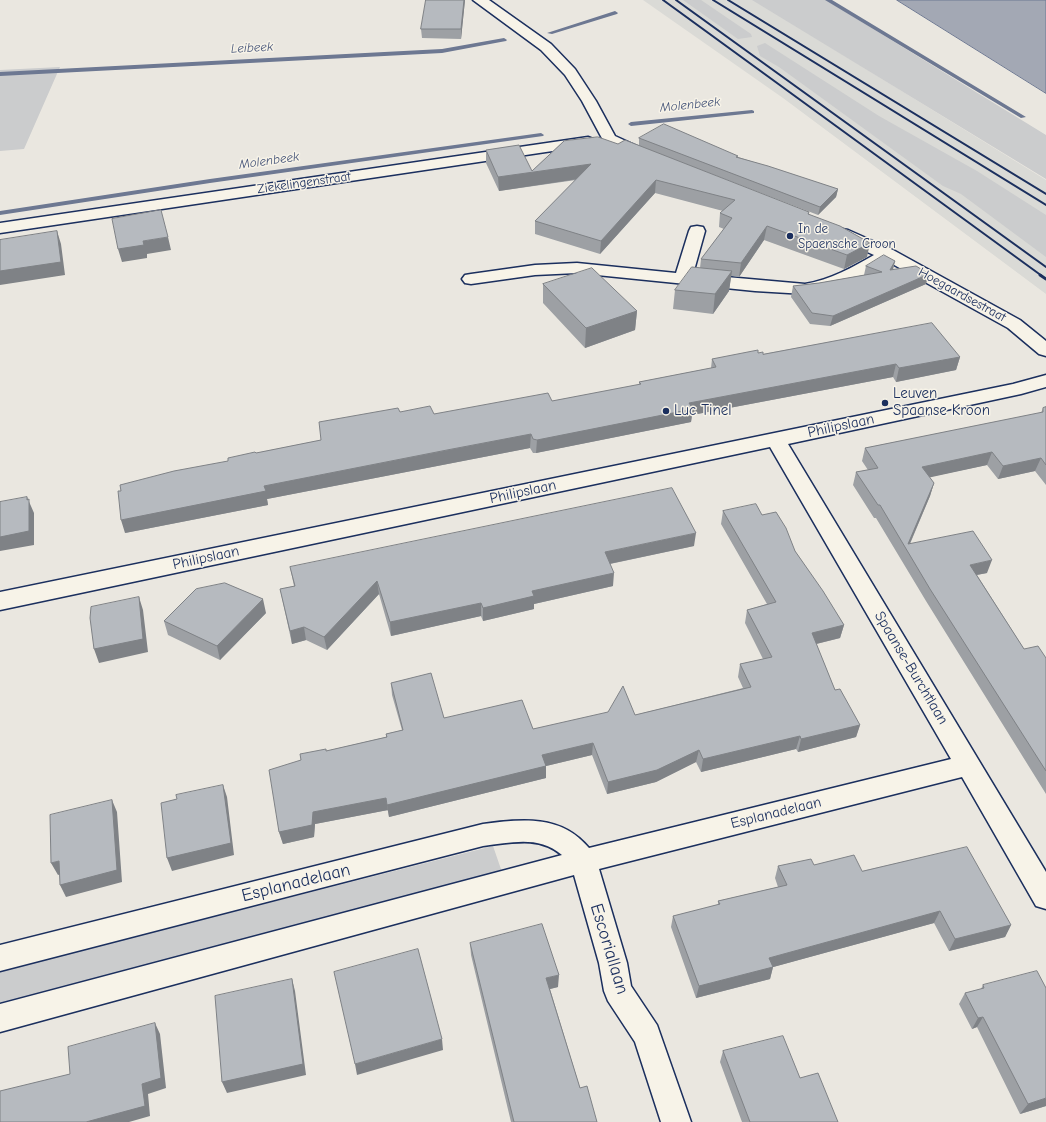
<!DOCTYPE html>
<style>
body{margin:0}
canvas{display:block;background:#eae7e0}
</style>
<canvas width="1046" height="1122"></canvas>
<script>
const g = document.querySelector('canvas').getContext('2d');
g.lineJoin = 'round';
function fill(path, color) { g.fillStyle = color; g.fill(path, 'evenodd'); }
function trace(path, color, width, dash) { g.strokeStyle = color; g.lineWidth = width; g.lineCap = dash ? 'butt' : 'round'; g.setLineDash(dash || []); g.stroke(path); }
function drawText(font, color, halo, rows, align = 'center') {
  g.font = font + ' "Comic Neue",sans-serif'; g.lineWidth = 3; g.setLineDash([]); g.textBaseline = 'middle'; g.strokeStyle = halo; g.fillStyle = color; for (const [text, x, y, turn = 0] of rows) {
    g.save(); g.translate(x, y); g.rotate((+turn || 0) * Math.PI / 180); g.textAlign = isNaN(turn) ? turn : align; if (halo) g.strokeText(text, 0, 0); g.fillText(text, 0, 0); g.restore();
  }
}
const built = new Path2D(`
 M643 0H754L1046 180V294L783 98Z`);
const green = new Path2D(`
 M683 0H701L751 34 752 37 738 39Z
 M752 0H826L1046 135V179Z
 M765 43 879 116 977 171 1046 215V257L961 194 943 186 779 67 760 56 757 46Z
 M60 67 24 149 0 151V70Z
 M493 846 503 875 0 1012V971Z`);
const water = new Path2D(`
 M897 0H1046V93Z`);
const stream = new Path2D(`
 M825 0H832L1026 117 1021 118Z
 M615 11 618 13 617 14 552 34 547 33Z
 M504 38 507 40 506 41 442 53 0 76V72L442 49Z
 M752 110 754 111V113L631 126 628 124 631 122Z
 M541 133 544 135 543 136 210 183 0 215V211L210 179Z`);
const minor = new Path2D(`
 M473 0H489L551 44 575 69 596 101 615 136 652 153 654 156 652 159H640L604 142 582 101 565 75 541 50Z
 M588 137 593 139 596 142 593 145 0 233V223Z
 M697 226 703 227 705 231 693 274 805 284C830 280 853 267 874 255L836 238 834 234 836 230 842 229 848 230 893 250 1020 320 1046 341V356L1039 354 1008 328 887 261 865 275 846 283 823 291 805 294 755 291 577 273 535 275 471 284 465 283 462 279 465 275 471 274 535 265 577 263 676 273 689 231 691 227Z
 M1046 375V387L1021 394 788 444 1046 872V909L1036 906 962 777 599 869 627 963 631 986 657 1025 691 1122H661L635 1042 608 1001 604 991 599 963 574 875 0 1032V1004L562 855C538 835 511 843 483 846L0 971V945L483 824C522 819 561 814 589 848L951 759 770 447 0 610V592L1013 384Z`);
const railFar1 = new Path2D(`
 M663 0 1042 276
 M676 0 1046 267
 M713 0 1046 205
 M728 0 1046 194`);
const rail = new Path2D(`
 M1040 275 1046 279`);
const wall = new Path2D(`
 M426 0H465L461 39 422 38 421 29Z
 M639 138 738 157 838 189 836 197 818 215 639 146Z
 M564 141 809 212V215L867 257 844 269 764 240 739 277 731 276 729 291 713 314 673 309 675 290 700 268 701 259 724 229 719 227 720 213 723 211 655 193 600 254 535 234V221L576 180 499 191 486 163V150L532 171Z
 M895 261 893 270 926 284 830 326 810 324 791 297 793 286 819 283 864 275 866 266Z
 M543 284 637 311 635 330 585 348 543 303Z
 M758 353 763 354 960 357 956 370 896 382 893 377 692 415 691 422 536 453H533L530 448 267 499 268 505 125 533 228 461 256 453 321 440 400 412 434 414 552 401 639 385V382L711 368 712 359Z
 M1046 407V485L1035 471 998 479 987 465 929 477 934 483 930 496 910 544 987 573 977 575 1024 649 1046 658V794L926 601 876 518H874L853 485 856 472 868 470 862 461 865 448 1041 413 1043 408Z
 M723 511 762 515 795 551 844 625 840 638 816 644 835 690 860 725 856 737 798 752 796 749 701 772 696 762 656 782 607 794 592 755 546 766V778L389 817 388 810 315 824 314 837 283 844 279 832 301 760 326 751 386 737V734L402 730 392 695 391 683 444 718 533 729 635 715 743 688 738 677 740 664 763 659 745 623 747 610 767 604 721 524Z
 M694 546 610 564 613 586 534 604V609L483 621 481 616 391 636 379 594 327 650 306 640 292 644 280 589 294 586 290 567Z
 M266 613 220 660 168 635 164 621Z
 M814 865 862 871 1011 925 1005 937 949 951 934 923 773 967 770 979 696 998 671 927 673 916 718 905V901L778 887 775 878 778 866Z
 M470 943 558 987 550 989 580 1088 597 1122H511L471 955Z
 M983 985 1046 1106 1020 1114 977 1027 972 1029 959 1004 965 993 981 989Z
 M723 1051 800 1078 838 1122H742L720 1062Z`);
const shadedWall = new Path2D(`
 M464 0H465L461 39V29Z
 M591 164V177L499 191 498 177Z
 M656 180 655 193 600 254 601 241Z
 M838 189 836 197 818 215 820 207Z
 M767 226 764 240 739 277 741 263Z
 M57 231 61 244 65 275 0 285V271Z
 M168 237 171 250 147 254V258L122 262 118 249 143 241Z
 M870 243 867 257 844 269 847 255Z
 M895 261 892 272 890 270Z
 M732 271 729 291 713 314 715 294Z
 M929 274 926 284 830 326 833 316Z
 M637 311 635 330 585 348 586 328Z
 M960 357 956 370 896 382 899 368Z
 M896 364 893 377 692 415 691 422 536 453 537 440 689 403Z
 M531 434 530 448 267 499 268 505 125 533 121 520 264 486Z
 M992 452 987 465 918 480 922 467Z
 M1041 458 1035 471 998 479 1003 466Z
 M934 483 930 496 907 550 908 544Z
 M27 497 34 513V545L0 551V537L27 500Z
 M696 533 694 546 604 565 605 552Z
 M992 560 987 573 965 577 970 565Z
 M614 573 613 586 534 604V609L483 621V608L532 591Z
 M377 581 379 594 327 650 324 637Z
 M139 597 143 610 148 652 99 663 94 649Z
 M263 599 266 613 220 660 217 646Z
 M481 603V616L391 636 390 622Z
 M844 625 840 638 808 646 812 633Z
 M304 627 306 640 292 644 290 631Z
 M860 725 856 737 798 752 801 739Z
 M800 736 796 749 701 772 703 759Z
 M593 743 592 755 546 766V778L389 817 387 805 542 755Z
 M699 750 696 762 656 782 607 794 608 782Z
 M223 785 227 797 234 855 172 871 167 858Z
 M386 798 388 810 315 824 314 837 283 844 279 832 313 812Z
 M112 800 117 812 122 882 66 897 60 885Z
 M59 861 65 873 58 875 51 863Z
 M940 911 934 923 766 969 769 958Z
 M1011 925 1005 937 949 951 955 939Z
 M773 967 770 979 696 998 699 986Z
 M559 975 558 987 546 990V978Z
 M292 979 295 991 306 1075 227 1093 222 1082Z
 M983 1017 977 1027 972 1029 978 1018Z
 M155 1023 160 1034 166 1088 148 1094 150 1116 129 1122H86L142 1084Z
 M442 1039 443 1050 357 1075 355 1064Z
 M1046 1098V1106L1020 1114 1028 1104Z`);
const building = new Path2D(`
 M426 0H464L461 29H421Z
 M664 124 738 156 736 157 768 166 838 189 820 207 639 138Z
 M598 137 618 144 625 140 809 212 808 214 840 226 870 243 847 255 767 226 741 263 701 259 732 218 720 213 735 200 656 180 601 241 535 221 591 164 498 177 486 150 519 145 532 171 564 141Z
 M161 210 168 237 143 241 144 245 118 249 112 219Z
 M57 231 61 262 0 271V240Z
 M884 255 895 261 890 270 916 266 929 274 833 316 812 313 793 286 819 283 882 272 866 266Z
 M692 267 732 271 715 294 675 290Z
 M592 268 637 311 586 328 543 284Z
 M932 323 960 357 899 368 896 364 689 403 693 409 537 440 533 439 531 434 447 450 264 486 266 491 121 520 118 491H121L120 485 174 471 228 461V458L255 452 256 453 321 440 319 422 398 408 400 412 430 406 434 414 548 393 552 401 641 384 639 382 716 367 712 359 758 350V353L763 352V354Z
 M1046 407V465L1041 458 1003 466 992 452 922 467 934 483 908 544 973 531 992 560 970 565 1024 649 1038 646 1046 658V771L930 589 880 505H878L856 472 878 468 865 448 1043 412V408Z
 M672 488 696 533 605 552 614 573 532 591 534 596 483 608 481 603 390 622 377 581 324 637 304 627 290 631 280 589 295 586 290 567Z
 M27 497V500L29 499V531L0 537V502Z
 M756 504 762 515 776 512 786 528 795 551 823 591 844 625 812 633 835 690 840 689 860 725 801 739 800 736 703 759 699 750 657 770 608 782 593 743 542 755 546 766 387 805 386 798 313 812 312 825 279 832 269 770 301 760 300 754 326 749V751L387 737 386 734 403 730 391 683 431 673 444 718 522 700 533 729 608 712 623 686 635 715 751 687 740 664 772 657 747 610 776 602 723 511Z
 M225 583 263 599 217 646 164 621 196 589Z
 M139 597 143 639 94 649 90 618 91 607Z
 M223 785 231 843 167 858 161 803 177 799 176 795Z
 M112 800 117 870 60 885 59 861 51 863 50 815Z
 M967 847 1011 925 955 939 940 911 769 958 773 967 699 986 673 916 720 904 718 901 787 885 778 866 811 859 814 865 854 855 862 871Z
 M542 924 559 975 546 978 580 1088 587 1086 597 1122H514L470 943Z
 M418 949 442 1039 355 1064 334 972Z
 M1037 971 1046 988V1098L1028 1104 983 1017 978 1018 965 993 984 988 983 985Z
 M292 979 303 1064 222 1082 215 996Z
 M155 1023 161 1078 142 1084 145 1106 86 1122H0V1091L70 1074 68 1047Z
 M783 1036 800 1078 818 1073 838 1122H750L723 1051Z`);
const markers = [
 [790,236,4,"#1b2f5e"],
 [885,403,4,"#1b2f5e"],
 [666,411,4,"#1b2f5e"]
];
const farWaternames = [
 ["Leibeek",252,48,-3],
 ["Molenbeek",690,105,-6],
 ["Molenbeek",269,161,-8]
];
const farStreetnames = [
 ["Ziekelingenstraat",304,183,-8],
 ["Hoegaardsestraat",962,295,29]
];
const farPoinames = [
 ["In de",798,229],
 ["Spaensche Croon",798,244]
];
const poiNames = [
 ["Leuven",893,394],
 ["Spaanse Kroon",893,411],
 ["Luc Tinel",674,411]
];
const streetNames = [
 ["Philipslaan",841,426,-12],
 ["Philipslaan",523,492,-12],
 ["Philipslaan",206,558,-12],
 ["Spaanse-Burchtlaan",911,668,59],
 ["Esplanadelaan",776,813,-14]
];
const nearStreetnames = [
 ["Esplanadelaan",296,883,-14],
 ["Escoriallaan",609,949,73]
];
fill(built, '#dadad6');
fill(green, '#cbcccd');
fill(water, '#a3a8b4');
trace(water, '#6d7892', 1);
fill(stream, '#6d7892');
trace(minor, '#1b2f5e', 3);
fill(minor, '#f7f3e8');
trace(railFar1, '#1b2f5e', 2);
trace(rail, '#1b2f5e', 3);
fill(wall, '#9da0a4');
fill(shadedWall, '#7f8286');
fill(building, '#b6babf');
trace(building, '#7f8286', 1);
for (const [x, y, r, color] of markers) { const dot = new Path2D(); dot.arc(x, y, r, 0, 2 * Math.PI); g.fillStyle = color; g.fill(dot); trace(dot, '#f7f3e8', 1.5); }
drawText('italic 13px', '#445378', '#f7f3e8', farWaternames);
drawText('13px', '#1b2f5e', '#f7f3e8', farStreetnames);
drawText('13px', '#1b2f5e', '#f7f3e8', farPoinames, 'left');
drawText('15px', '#1b2f5e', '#f7f3e8', poiNames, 'left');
drawText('15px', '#1b2f5e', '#f7f3e8', streetNames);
drawText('18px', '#1b2f5e', '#f7f3e8', nearStreetnames);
</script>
